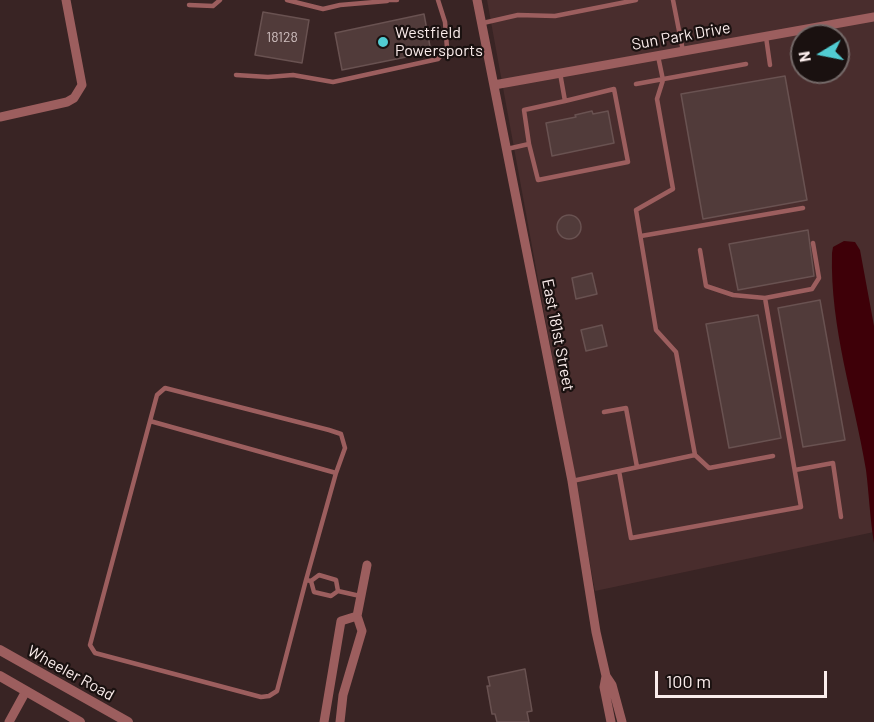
<!DOCTYPE html>
<style>
body{margin:0}
#map{position:relative;width:874px;height:722px;overflow:hidden;background:#392424;font-family:Barlow,sans-serif}
canvas{display:block}
.north{position:absolute;left:790px;top:24px;width:60px;height:60px;box-sizing:border-box;background:#1a1110;border:2px solid #746968;border-radius:50%;rotate:260deg;font-size:16px;font-weight:700;line-height:24px;text-align:center;color:#fbedec}
.north::after{content:'';display:block;margin:auto;width:21px;height:27px;background:#51ccd2;clip-path:polygon(50% 0,100% 100%,50% 72%,0 100%)}
.scale{position:absolute;left:655px;top:671px;width:172px;height:27px;box-sizing:border-box;border:3px solid #fbedec;border-top:0;padding-left:8px;font-size:18px;line-height:21px;white-space:nowrap;color:#fbedec;-webkit-text-stroke:4px #1a1110;paint-order:stroke}
</style>
<div id="map">
<canvas width="874" height="722"></canvas>
<div class="north">N</div>
<div class="scale">100 m</div>
</div>
<script>
const g = document.querySelector('canvas').getContext('2d');
g.lineJoin = 'round';
function fill(path, color) { g.fillStyle = color; g.fill(path, 'evenodd'); }
function trace(path, color, width, dash) { g.strokeStyle = color; g.lineWidth = width; g.lineCap = dash ? 'butt' : 'round'; g.setLineDash(dash || []); g.stroke(path); }
function drawText(font, color, halo, rows, align = 'center') {
  g.font = font + ' Barlow,sans-serif'; g.lineWidth = 4.5; g.setLineDash([]); g.textBaseline = 'middle'; g.strokeStyle = halo; g.fillStyle = color; for (const [text, x, y, turn = 0] of rows) {
    g.save(); g.translate(x, y); g.rotate((+turn || 0) * Math.PI / 180); g.textAlign = isNaN(turn) ? turn : align; if (halo) g.strokeText(text, 0, 0); g.fillText(text, 0, 0); g.restore();
  }
}
const built = new Path2D(`
 M487 0H874V532L595 591ZM802 36H838V72H802Z`);
const water = new Path2D(`
 M844 241 855 242 860 250 874 326V543C870 519 869 494 866 470 854 397 830 329 832 253L833 247Z`);
const building = new Path2D(`
 M263 12 309 20 302 63 255 55Z
 M424 14 431 52 342 70 335 33Z
 M785 76 807 200 703 219 681 94Z
 M592 111 593 114 608 111 614 143 552 156 546 123 576 117 575 115Z
 M557 227a12 12 0 1 1 24 0a12 12 0 1 1-24 0Z
 M808 230 814 276 738 290 729 244Z
 M592 273 597 294 576 299 572 278Z
 M820 300 845 440 803 447 778 308Z
 M758 315 781 438 729 448 706 324Z
 M602 325 607 346 586 351 581 330Z
 M525 669 532 711 527 712 529 722H497L495 714H492L487 686H490L488 677Z`);
const service = new Path2D(`
 M287 0 323 9 340 5 387 1
 M387 0H397
 M673 0 683 51
 M189 5 213 6 220 0
 M483 23 518 15 555 16 636 0
 M766 37 770 65
 M236 75 268 77 293 75 333 82 438 59 447 48 445 22 438 0
 M636 84 746 64
 M529 144 538 180 628 162 614 89 565 101
 M507 149 529 144 524 110 565 101 560 73
 M641 236 803 208
 M765 298 812 289 819 278 813 243
 M604 412 626 408 637 467
 M150 421 157 395 165 388 329 430 341 434 345 448 336 473
 M695 455 709 468 773 456
 M795 470 833 463 841 517
 M619 471 631 538 801 507 765 298 733 295 706 286 700 250
 M572 481 695 455 676 352 656 330 636 210 673 189 657 99 663 80 658 56
 M306 580 336 473 150 421 90 645 95 653 261 697 269 696 277 691 306 580 311 581 319 575 336 580 338 591
 M311 581 314 592 331 596 338 591 360 596`);
const minor = new Path2D(`
 M477 0 572 481 596 632 606 676 612 685 622 722
 M494 85 874 17
 M0 117 67 102 74 98 82 85 66 0
 M606 676 604 687 611 722
 M9 722 26 691
 M324 722 341 621 357 616
 M340 722 343 695 362 631 357 616 367 565`);
const tertiary = new Path2D(`
 M0 650 128 722
 M0 676 80 722`);
const markers = [
 [383,42,6,"#51ccd2"]
];
const numberNames = [
 ["18128",282,37]
];
const poiNames = [
 ["Westfield",395,33],
 ["Powersports",395,51]
];
const streetNames = [
 ["Sun Park Drive",681,36,-10],
 ["East 181st Street",558,335,79],
 ["Wheeler Road",71,673,29]
];
fill(built, '#492d2d');
fill(water, '#3e0008');
fill(building, '#513b3a');
trace(building, '#695251', 1.5);
trace(service, '#9c5e5e', 4.5);
trace(minor, '#9c5e5e', 9);
trace(tertiary, '#9c5e5e', 10);
for (const [x, y, r, color] of markers) { const dot = new Path2D(); dot.arc(x, y, r, 0, 2 * Math.PI); g.fillStyle = color; g.fill(dot); trace(dot, '#1a1110', 2); }
drawText('14px', '#d0c0c0', null, numberNames);
drawText('16px', '#fbedec', '#1a1110', poiNames, 'left');
drawText('16px', '#fbedec', '#1a1110', streetNames);
</script>
